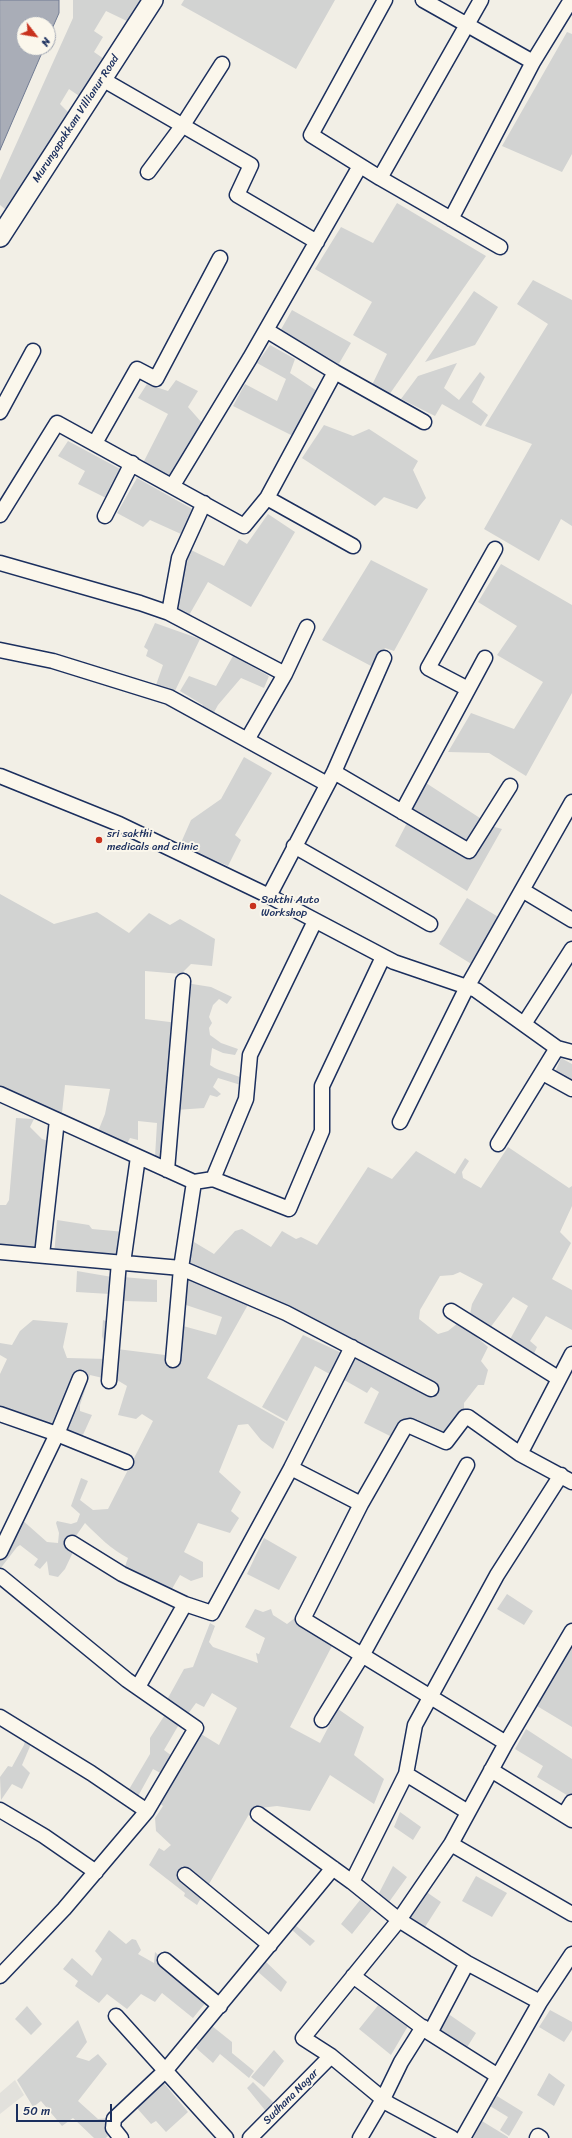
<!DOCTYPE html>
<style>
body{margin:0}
#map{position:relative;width:572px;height:2138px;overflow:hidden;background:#f2efe6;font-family:Sriracha,sans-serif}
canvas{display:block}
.north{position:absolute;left:16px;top:16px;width:40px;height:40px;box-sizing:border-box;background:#fbf7ec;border:1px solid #a1a7b3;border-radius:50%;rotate:121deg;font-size:11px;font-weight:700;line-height:16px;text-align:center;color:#1b2f5e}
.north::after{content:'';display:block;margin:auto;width:14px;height:18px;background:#c8321e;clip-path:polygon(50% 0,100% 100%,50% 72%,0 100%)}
.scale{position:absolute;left:16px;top:2104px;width:96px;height:18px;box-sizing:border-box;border:2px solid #1b2f5e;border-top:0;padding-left:5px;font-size:12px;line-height:14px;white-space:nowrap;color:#1b2f5e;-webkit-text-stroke:3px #fbf7ec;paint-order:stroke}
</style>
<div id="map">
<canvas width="572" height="2138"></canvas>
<div class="north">N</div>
<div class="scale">50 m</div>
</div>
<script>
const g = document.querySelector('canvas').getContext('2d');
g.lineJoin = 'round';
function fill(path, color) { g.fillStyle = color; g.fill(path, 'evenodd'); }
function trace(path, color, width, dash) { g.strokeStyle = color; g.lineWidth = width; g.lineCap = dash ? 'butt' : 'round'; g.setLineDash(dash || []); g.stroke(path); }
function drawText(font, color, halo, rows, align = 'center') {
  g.font = font + ' Sriracha,sans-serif'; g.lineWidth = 4; g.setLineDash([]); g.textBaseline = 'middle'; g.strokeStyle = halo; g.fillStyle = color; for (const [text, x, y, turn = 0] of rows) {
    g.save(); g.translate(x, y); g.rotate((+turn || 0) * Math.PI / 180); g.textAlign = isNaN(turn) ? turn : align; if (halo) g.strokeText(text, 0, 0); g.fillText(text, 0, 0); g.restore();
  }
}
const built = new Path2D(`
 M15 2080 24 2095 0 2114V2093Z`);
const green = new Path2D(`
 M73 0H142L129 22 106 11 94 31 103 37 94 52 107 61 82 98 69 89 60 104 70 114 5 209 0 205V180L73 18Z
 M184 0H335L296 69 181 5Z
 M567 32 572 34V154L562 172 502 146Z
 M397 203 486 256 389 395 372 385 387 354 353 335 372 302 315 269 341 227 373 243Z
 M533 280 572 300V526L561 519 539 561 484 529 532 444 485 426 548 324 517 304Z
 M474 291 498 307 475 345 425 362Z
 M292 310 351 343 337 367 279 333Z
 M270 345 295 359 290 373 320 393 295 437 233 406 245 384 277 401 286 379 257 363Z
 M457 363 444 388 459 400 480 372 485 377 472 402 488 415 481 426 442 404 435 416 401 399 418 376Z
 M176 380 198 391 188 407 203 424 172 479 143 463 168 414 138 398 147 384 168 391Z
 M324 425 353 436 369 429 418 461 413 470 426 498 417 509 384 497 375 506 302 458Z
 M68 441 122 470 108 499 78 484 85 471 58 456Z
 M137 478 194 510 181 534 150 520 143 527 117 513Z
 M268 514 295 532 251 607 208 582 188 617 174 610 183 569 191 550 224 566 239 539 247 544Z
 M371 560 428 589 394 651 385 648 371 666 322 640Z
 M501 564 572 605V693L526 776 489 753 448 752 471 713 514 729 543 682 497 655 517 626 478 602Z
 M155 623 200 639 174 693 155 688 163 665 146 656 148 650 144 647Z
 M233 656 269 676 264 688 241 678 218 705 212 716 201 710 203 705 180 691 189 676 216 686Z
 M244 757 272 773 235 835 241 840 228 866 180 845 191 820 221 799Z
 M426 783 483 820 468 845 410 810Z
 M407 823 469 860 491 826 502 829 467 891 395 846Z
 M0 894 54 924 97 912 129 933 149 913 170 925 180 919 215 939 212 966 191 964 181 974 145 971V1019L178 1023 167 1160 155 1157 157 1123 138 1121V1140L130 1138 126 1146 97 1134 105 1114 110 1089 65 1085 62 1113 0 1087Z
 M467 898 500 918 473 965 439 944Z
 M186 983 211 987 232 997 227 1004 219 999 213 1005 209 1017 212 1023 209 1028 210 1035 221 1043 238 1049 235 1055 223 1053 212 1048 210 1065C221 1073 233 1073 244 1079V1086L218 1078 213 1087 221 1094 217 1097 210 1095 204 1108 176 1110Z
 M561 1058 572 1064V1085L554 1075Z
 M16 1118 34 1119 30 1127 42 1139 52 1142 40 1253 0 1249V1205H6L9 1200Z
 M508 1147 569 1188 572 1186V1206L560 1232 571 1243 552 1279 572 1290V1330L546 1316 530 1341 537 1347 531 1360 507 1345 528 1306 513 1297 487 1332 469 1319 472 1304 483 1284 460 1272 453 1275 440 1276 420 1310 419 1319 438 1334 448 1331 458 1323 475 1329 473 1334 488 1347 481 1361 488 1370 484 1385H478L464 1403V1415L448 1438 411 1425 392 1437 364 1423 379 1392 371 1387 367 1393 339 1377 353 1350 188 1266 194 1242 214 1254 235 1231 242 1229 271 1247 282 1231 296 1239 301 1237 317 1245 368 1167 392 1179 416 1151 455 1174 465 1158 469 1161 462 1172 463 1178 481 1188Z
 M57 1220 89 1225 92 1229 125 1232 122 1262 54 1256Z
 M77 1271 112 1277 107 1353 102 1336 103 1320 108 1322 110 1294 76 1292Z
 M188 1275 250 1301 207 1378 285 1422 273 1449 261 1440 248 1424 238 1425 219 1472 241 1492 231 1511 239 1518 230 1533 198 1523 184 1552 203 1562V1577L191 1581 180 1575 169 1594 123 1572 128 1558C111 1549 99 1537 85 1523L71 1543 70 1552 74 1550 65 1569 58 1577 49 1575 47 1561 40 1569 34 1565 38 1559 20 1545 17 1547 0 1569V1557L21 1519 47 1542 58 1543 59 1533 56 1523 57 1521 71 1524 77 1522 80 1514 71 1506 81 1478 88 1481 80 1500 93 1510 108 1509 153 1421 142 1414 136 1419 118 1415 127 1386 112 1377 117 1349 165 1355 166 1365H176L183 1326 216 1335 222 1317 183 1304Z
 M123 1277 157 1280V1302L124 1301Z
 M33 1320 68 1323 63 1347 67 1358 109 1359 107 1379 90 1375 80 1405V1411L92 1415 82 1437 56 1432 0 1413V1374L7 1359 0 1355V1343L12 1345 20 1331Z
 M303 1335 344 1354 335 1377 315 1366 287 1421 262 1407Z
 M264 1538 297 1557 279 1590 247 1574Z
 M507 1594 533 1611 524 1625 497 1609Z
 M255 1609 263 1612 271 1609 273 1615 287 1624 300 1614 333 1644 290 1727 320 1743 338 1709 364 1727 354 1755 384 1779 374 1804 330 1775 310 1811 277 1806 252 1809 197 1905 184 1896 185 1893 149 1865 159 1848 164 1851 171 1845 156 1831 155 1818 163 1806 157 1801 177 1760 184 1765 201 1734 219 1745 237 1708 212 1693 204 1707 196 1703 185 1718 171 1709 168 1698 184 1669 193 1667 210 1623 215 1626 209 1642 213 1647 258 1663 256 1653 259 1654 265 1638 245 1627Z
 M572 1644V1727L537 1706Z
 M168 1710 181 1721 164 1750 176 1759 166 1776 153 1769 137 1798 128 1791 150 1754V1738Z
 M526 1729 572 1759V1794L570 1797 537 1777 543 1766 515 1749Z
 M25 1740 31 1744 22 1765 30 1773 22 1789 12 1784 1 1800 0 1777 8 1766 12 1767 24 1745Z
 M400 1812 421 1827 413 1840 394 1827Z
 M393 1866 407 1877 389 1902 378 1895Z
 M476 1876 507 1893 492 1917 462 1901Z
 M425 1891 441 1902 425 1927 408 1917Z
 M360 1900 372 1909 352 1934 341 1924Z
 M295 1925 315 1941 310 1946 291 1929Z
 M109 1930 126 1944 132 1939 136 1940 141 1950 138 1954 154 1963 155 1952 207 2001 193 2018 162 1993 155 2002 141 1994 127 2009 107 1994 99 2003 75 1986 78 1981 63 1969 72 1958 92 1976 102 1959 95 1951Z
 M265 1961 287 1982 281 1992 257 1971Z
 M380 2003 408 2026 391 2055 359 2029Z
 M27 2006 42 2024 31 2035 15 2019Z
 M550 2010 572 2022V2030L564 2042 539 2027Z
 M447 2013 476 2033 464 2052 435 2031Z
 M78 2020 87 2042 76 2057 89 2061 98 2054 107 2064 78 2101 98 2119 110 2118 104 2126 108 2136 106 2138H94L73 2118 62 2126 41 2101 33 2107 17 2080Z
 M212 2026 232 2042V2053L254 2071 249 2078 220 2054 213 2063 196 2048Z
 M274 2050 284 2061 264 2087 251 2077Z
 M549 2073 565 2085 554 2106 537 2095Z
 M163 2082 188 2112 166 2132 156 2121 151 2124 136 2107Z
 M253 2082 277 2106 269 2115 247 2088Z
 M497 2096 523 2112 509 2136 500 2130 508 2117 490 2106Z
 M482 2121 508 2137V2138H473Z`);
const water = new Path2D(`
 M0 0H59V13L48 38V24H24V48H44L0 150Z`);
const street = new Path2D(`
 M385 0 311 135 380 178 500 247
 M423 0 533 62
 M102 79 251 165 237 195 317 242
 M148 172 183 125 222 64
 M380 178 481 0
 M451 219 533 62 571 0
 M266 330 335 372 424 422
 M0 412 33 351
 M95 443 137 369 156 379 220 258
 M173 485 250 358 360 166
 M267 498 353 546
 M0 515 57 423 244 526 267 498 335 372
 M105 516 132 463
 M0 563 140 603 169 613 285 674
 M169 613 179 558 204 503
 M0 650 53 661 169 697 327 784
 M468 689 428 668 495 549
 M247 740 285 674 307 627
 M334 772 469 851 510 786
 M0 776 119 824 269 896 394 962 476 990 557 1048 572 1052
 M402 812 485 658
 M294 846 430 924
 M522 890 572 920
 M269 896 334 772 384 658
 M524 1024 572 949
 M543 1073 572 1089
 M0 1094 194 1182 213 1179 289 1209 322 1131V1086L383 957
 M400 1122 467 987 572 802
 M498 1144 557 1048
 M167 1170 183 981
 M213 1179 246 1099 250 1055 315 921
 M0 1252 181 1268 286 1313 431 1389
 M42 1255 57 1120
 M123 1263 138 1157
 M451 1311 558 1378
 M173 1360 181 1268 194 1182
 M109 1381 119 1262
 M0 1414 57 1434 80 1378
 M520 1454 572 1354
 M291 1468 361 1504
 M72 1543 122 1574 185 1604 212 1613 291 1468 352 1347
 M0 1552 57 1434 126 1462
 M0 1576 127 1680 196 1728 147 1811 64 1909 0 1976
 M138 1687 185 1604
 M0 1717 91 1773 147 1811
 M322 1720 363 1654 467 1465
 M506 1743 303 1619 361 1504 405 1427 410 1426 446 1442 465 1417H468L520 1454 572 1482
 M491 1770 572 1820
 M406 1774 468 1812
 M0 1810 44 1836 96 1872
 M258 1814 352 1882 399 1920 467 1963 540 2002
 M564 1815 572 1802
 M451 1844 572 1914
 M185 1875 270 1945
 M352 1882 406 1774 415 1725 497 1575 561 1475
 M165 1960 220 2006
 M353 1976 430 2033 498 2076
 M116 2016 226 2138
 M430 2033 467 1963
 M121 2138 113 2128 114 2119 165 2071 333 1868
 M250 2138 331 2056
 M360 2138 383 2099 401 2062 423 2027
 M452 2138 389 2104 331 2056 303 2038 399 1920 451 1844 506 1743 572 1631
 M463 2138 540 2002 572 1954
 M537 2138 538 2136 541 2138`);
const secondary = new Path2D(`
 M0 237 153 0`);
const markers = [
 [99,840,4,"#c8321e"],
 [253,906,4,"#c8321e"]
];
const streetNames = [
 ["Murungapakkam Villianur Road",76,119,-57],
 ["Sudhana Nagar",291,2097,-45]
];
const poiNames = [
 ["sri sakthi",107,834],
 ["medicals and clinic",107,847],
 ["Sakthi Auto",261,900],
 ["Workshop",261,913]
];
fill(built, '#e2e1dc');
fill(green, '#d2d3d2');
fill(water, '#a9adb7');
trace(water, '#707b93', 1);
trace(street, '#1b2f5e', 17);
trace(secondary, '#1b2f5e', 22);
trace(street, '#fbf7ec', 14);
trace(secondary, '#fbf7ec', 19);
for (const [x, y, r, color] of markers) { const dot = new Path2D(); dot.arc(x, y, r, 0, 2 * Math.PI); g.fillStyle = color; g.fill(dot); trace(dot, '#fbf7ec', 1.5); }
drawText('11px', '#1b2f5e', '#fbf7ec', streetNames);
drawText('11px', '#1b2f5e', '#fbf7ec', poiNames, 'left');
</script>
